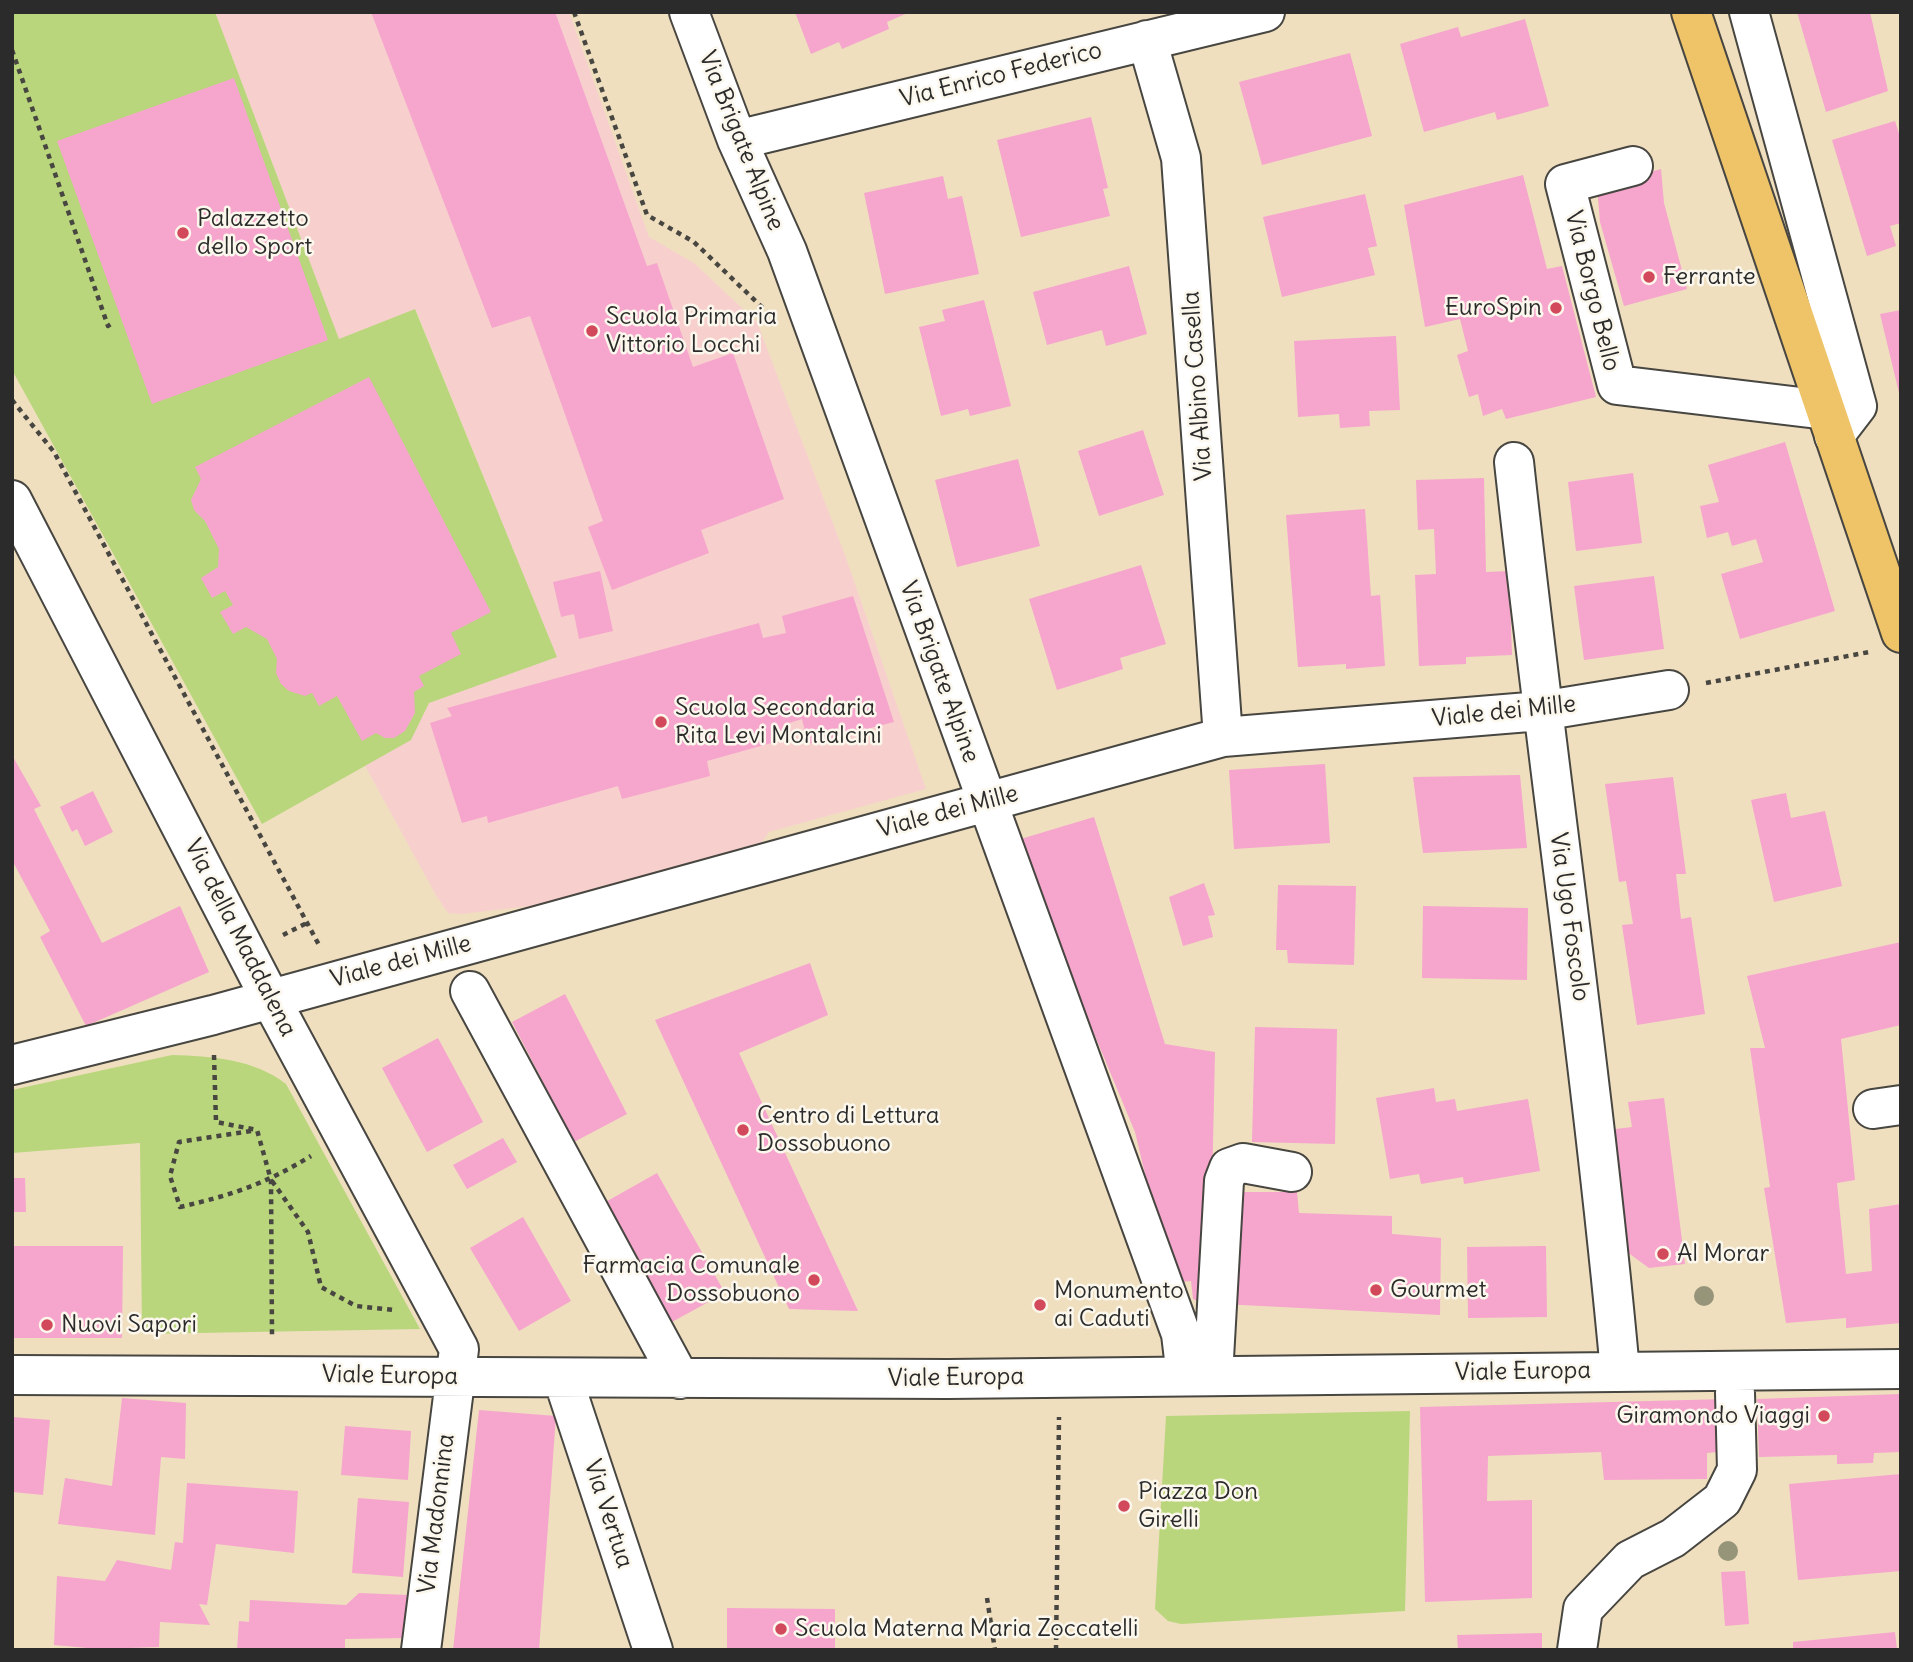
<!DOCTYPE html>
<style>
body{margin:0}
#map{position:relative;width:1913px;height:1662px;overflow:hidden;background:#efdfbf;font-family:Delius,sans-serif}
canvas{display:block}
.frame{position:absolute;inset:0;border:14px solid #2b2b2b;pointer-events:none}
</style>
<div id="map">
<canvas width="1913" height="1662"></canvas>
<div class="frame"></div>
</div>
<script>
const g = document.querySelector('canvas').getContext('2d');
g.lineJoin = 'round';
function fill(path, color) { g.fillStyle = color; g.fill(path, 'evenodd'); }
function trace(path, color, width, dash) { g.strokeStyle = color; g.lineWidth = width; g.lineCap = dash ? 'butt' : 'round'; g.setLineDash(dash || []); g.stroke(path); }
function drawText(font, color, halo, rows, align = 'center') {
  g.font = font + ' Delius,sans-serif'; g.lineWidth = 5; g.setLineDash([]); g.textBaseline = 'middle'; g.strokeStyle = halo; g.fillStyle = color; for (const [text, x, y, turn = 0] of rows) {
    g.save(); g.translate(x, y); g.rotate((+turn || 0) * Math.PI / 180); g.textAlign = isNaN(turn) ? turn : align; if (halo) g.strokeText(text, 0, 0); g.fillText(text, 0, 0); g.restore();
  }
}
const built = new Path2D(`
 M215 12H569L649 237 694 263 757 322 845 555 926 789 769 832 757 849 547 904 462 914 448 913 437 897 364 764 410 740 429 703 556 656 416 310 339 340Z`);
const green = new Path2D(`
 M12 12H215L339 339 415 309 557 657 429 703 411 740 262 824 12 370Z
 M172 1055C211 1056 254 1059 286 1084L420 1329 142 1334 140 1143 12 1153V1090Z
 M1410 1411 1405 1611 1181 1624 1168 1621 1155 1609 1166 1416Z`);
const building = new Path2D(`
 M371 12H555L647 266 657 263 693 367 733 353 784 499 701 530 709 553 612 590 588 527 603 521 530 316 492 328Z
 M795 12H910L887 22 889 29 842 49 839 42 811 54Z
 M1797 12H1870L1888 91 1826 112Z
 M1525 19 1549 106 1497 120 1495 112 1424 132 1400 44 1458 27 1461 37Z
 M1350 53 1372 136 1262 165 1239 82Z
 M234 78 328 340 152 404 57 141Z
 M1091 117 1108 188 1103 189 1110 216 1021 237 997 140Z
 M1895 121 1901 140V223L1890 226 1896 246 1867 256 1832 140Z
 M1661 169 1664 203 1687 289 1624 306 1600 222 1597 187Z
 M1523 175 1547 269 1562 266 1596 397 1506 419 1502 409 1483 416 1478 394 1469 397 1457 355 1468 351 1460 319 1425 327 1404 205Z
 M943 176 948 199 962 196 979 274 885 294 864 193Z
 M1365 194 1377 246 1368 248 1375 275 1282 297 1263 217Z
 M1129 266 1147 334 1106 346 1102 330 1047 345 1033 292Z
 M984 300 1011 406 970 416 968 409 941 416 919 327 945 321 942 310Z
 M1901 310V397H1900L1880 314Z
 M1396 336 1400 410 1369 411 1370 426 1340 428 1339 414 1298 417 1294 341Z
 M369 377 491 612 451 633 461 654 419 676 424 686 414 692 415 713 405 731 394 738H385L376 733 362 741 337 696 319 706 312 693 305 696 289 691 281 684 276 673 277 659 267 639 246 627 233 634 220 612 233 605 225 591 212 598 201 578 218 567 219 549 205 521 194 510 191 500 201 479 195 467Z
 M1143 430 1164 495 1099 516 1078 451Z
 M1785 442 1835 611 1740 639 1721 574 1763 562 1756 539 1732 546 1728 532 1707 538 1700 506 1719 502 1708 465Z
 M1018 459 1040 546 957 567 935 480Z
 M1633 473 1642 543 1576 551 1568 482Z
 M1484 478 1486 572 1509 571 1512 655 1466 657V664L1419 666 1415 575 1436 574 1434 529 1418 530 1416 480Z
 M1365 509 1371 596 1380 595 1385 666 1346 669V664L1298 667 1286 515Z
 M1141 565 1166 644 1120 658 1123 669 1057 690 1029 599Z
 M600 571 613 631 579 639 574 614 561 617 553 582Z
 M1654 576 1664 649 1584 660 1574 586Z
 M853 596 894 722 808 744 802 719 789 723 793 737 707 761 710 776 622 799 618 786 488 823 487 816 462 823 430 723 452 716 447 708 759 623 763 638 786 633 782 616Z
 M12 755 41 806 34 809 102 943 180 906 209 972 86 1026 40 937 50 931 12 860Z
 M1325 764 1330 843 1234 849 1229 770Z
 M1520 775 1527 848 1423 853 1413 777Z
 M1673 777 1686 874H1676L1681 919 1691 917 1705 1014 1637 1025 1622 925 1633 924 1626 881 1619 882 1605 784Z
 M93 791 113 832 85 846 77 829 72 832 60 807Z
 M1786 793 1791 818 1825 811 1842 886 1774 902 1751 800Z
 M1094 817 1165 1044 1215 1052 1212 1192H1297L1299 1213 1392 1216V1234L1441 1238 1440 1315 1202 1303 1193 1299 1191 1281 1171 1283 1135 1132 1014 841Z
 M1204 883 1215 915 1208 916 1213 937 1183 946 1169 897Z
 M1278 885 1356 886 1354 965 1288 963 1287 950H1276Z
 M1423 906 1528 908 1527 980 1422 978Z
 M1901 942V1025L1841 1039 1855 1180 1837 1183 1846 1274 1872 1271 1869 1209 1901 1204V1323L1846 1328V1318L1786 1323 1764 1188 1770 1187 1750 1048H1765L1747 976Z
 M810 963 828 1015 739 1053 858 1311 789 1309 655 1020Z
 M565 994 627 1114 574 1142 512 1022Z
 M1255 1027 1337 1029 1335 1144 1252 1142Z
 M438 1038 483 1122 427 1152 382 1068Z
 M1434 1088 1436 1102 1455 1099 1457 1111 1528 1099 1540 1171 1464 1184 1463 1177 1421 1184 1419 1174 1390 1179 1376 1098Z
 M1664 1098 1685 1264 1649 1268 1623 1249 1607 1130 1632 1127 1628 1102Z
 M503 1138 517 1162 467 1189 453 1165Z
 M657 1173 725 1293 670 1323 602 1204Z
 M12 1178H25L26 1212H12Z
 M523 1217 571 1301 519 1331 470 1248Z
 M12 1246H123L122 1338H12Z
 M1546 1246 1547 1317 1468 1318 1467 1247Z
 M1901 1394V1452L1874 1453 1873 1463 1837 1464V1455L1759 1457 1757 1399Z
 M122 1398 186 1403 185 1459 161 1457 155 1535 58 1524 65 1478 112 1486Z
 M1725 1399 1728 1451 1707 1453V1479L1604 1480 1601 1452 1488 1456 1487 1501 1532 1500V1598L1425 1602 1420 1407Z
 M479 1410 556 1416 539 1650H453Z
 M12 1417 50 1420 43 1495 12 1492Z
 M345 1426 411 1431 408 1480 341 1475Z
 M1901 1474V1571L1798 1580 1789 1484Z
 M187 1483 298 1491 294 1553 216 1544 207 1605 199 1604 210 1625 160 1622 159 1647 99 1649 54 1645 57 1576 105 1581 117 1560 171 1570 175 1542 183 1543Z
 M358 1498 409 1502 403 1577 352 1573Z
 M1745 1571 1749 1624 1725 1626 1721 1572Z
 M359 1593 408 1595 405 1638 345 1639V1650H237L239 1621 249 1622 250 1600 346 1605Z
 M727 1608 835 1609V1650H727Z
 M1895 1632 1897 1650H1793V1642Z
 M1542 1633V1650H1458L1457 1635Z`);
const path = new Path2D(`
 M574 12 647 215 694 242 767 312
 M12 50 108 326 111 324
 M12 400 54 452 319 945
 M1706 683 1869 652
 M283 935 307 923
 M214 1055 216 1122 257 1130 271 1180 272 1336
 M251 1131 179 1142 170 1176 180 1207C232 1195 265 1184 311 1156
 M272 1181 308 1232 321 1287 356 1306 395 1310
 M987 1598 995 1650
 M1056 1650 1059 1417`);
const minor = new Path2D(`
 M689 12 737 140 787 251 1181 1334 1186 1376
 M1749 12 1857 406 1834 436
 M1147 40 1181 158 1223 737
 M737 140 1265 12
 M1633 166 1565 184 1617 385 1826 410
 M1514 462C1547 766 1592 1067 1620 1371
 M12 500 270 998 459 1349 421 1650
 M470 991 680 1379
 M12 1065 213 1015 1223 737 1541 711 1669 690
 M1873 1109 1901 1105
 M12 1375 948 1379 1901 1369
 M1213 1376 1224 1181 1229 1168 1243 1163 1292 1172
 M563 1379 653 1650
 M1577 1650 1583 1609 1630 1560 1673 1538 1722 1500 1737 1470 1735 1393`);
const major = new Path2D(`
 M1691 12 1901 633`);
const trees = [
 [1704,1296],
 [1728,1551]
];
const markers = [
 [183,233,7,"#d1495b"],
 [1649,277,7,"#d1495b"],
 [1556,308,7,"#d1495b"],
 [592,331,7,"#d1495b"],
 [661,722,7,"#d1495b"],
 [743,1130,7,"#d1495b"],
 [1663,1254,7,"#d1495b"],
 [814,1280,7,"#d1495b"],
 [1376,1290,7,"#d1495b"],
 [1040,1305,7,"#d1495b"],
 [47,1325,7,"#d1495b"],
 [1824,1416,7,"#d1495b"],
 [1124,1506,7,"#d1495b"],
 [781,1629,7,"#d1495b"]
];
const streetNames = [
 ["Via Enrico Federico",1001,75,-14],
 ["Via Brigate Alpine",741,141,68],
 ["Via Borgo Bello",1592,291,76],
 ["Via Albino Casella",1198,386,-94],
 ["Via Brigate Alpine",939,672,70],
 ["Viale dei Mille",1504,712,-6],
 ["Viale dei Mille",948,812,-15],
 ["Via Ugo Foscolo",1569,917,82],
 ["Via della Maddalena",240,938,63],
 ["Viale dei Mille",401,962,-15],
 ["Viale Europa",1523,1372,-1],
 ["Viale Europa",390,1376,1],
 ["Viale Europa",956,1378,-1],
 ["Via Madonnina",437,1514,-83],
 ["Via Vertua",608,1514,72]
];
const poiNames = [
 ["Palazzetto",197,219],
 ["dello Sport",197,247],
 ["Ferrante",1663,277],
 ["EuroSpin",1542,308,"right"],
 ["Scuola Primaria",606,317],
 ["Vittorio Locchi",606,345],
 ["Scuola Secondaria",675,708],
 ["Rita Levi Montalcini",675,736],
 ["Centro di Lettura",757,1116],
 ["Dossobuono",757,1144],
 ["Al Morar",1677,1254],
 ["Farmacia Comunale",800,1266,"right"],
 ["Dossobuono",800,1294,"right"],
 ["Gourmet",1390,1290],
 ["Monumento",1054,1291],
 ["ai Caduti",1054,1319],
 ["Nuovi Sapori",61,1325],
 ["Giramondo Viaggi",1810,1416,"right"],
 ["Piazza Don",1138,1492],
 ["Girelli",1138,1520],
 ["Scuola Materna Maria Zoccatelli",795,1629]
];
fill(built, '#f7d0cd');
fill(green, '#b9d67c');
fill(building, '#f6a5cd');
trace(minor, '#484641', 42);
trace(major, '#484641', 42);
trace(path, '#484641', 4.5, [5, 5]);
trace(minor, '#fff', 38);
trace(major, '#efc469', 38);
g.fillStyle = '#969479';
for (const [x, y] of trees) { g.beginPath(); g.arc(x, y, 10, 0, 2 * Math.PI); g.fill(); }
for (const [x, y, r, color] of markers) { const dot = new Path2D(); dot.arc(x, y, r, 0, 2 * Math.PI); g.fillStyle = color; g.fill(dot); trace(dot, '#fbf7ec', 2.5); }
drawText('24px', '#2b2b2b', '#fbf7ec', streetNames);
drawText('24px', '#2b2b2b', '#fbf7ec', poiNames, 'left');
</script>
